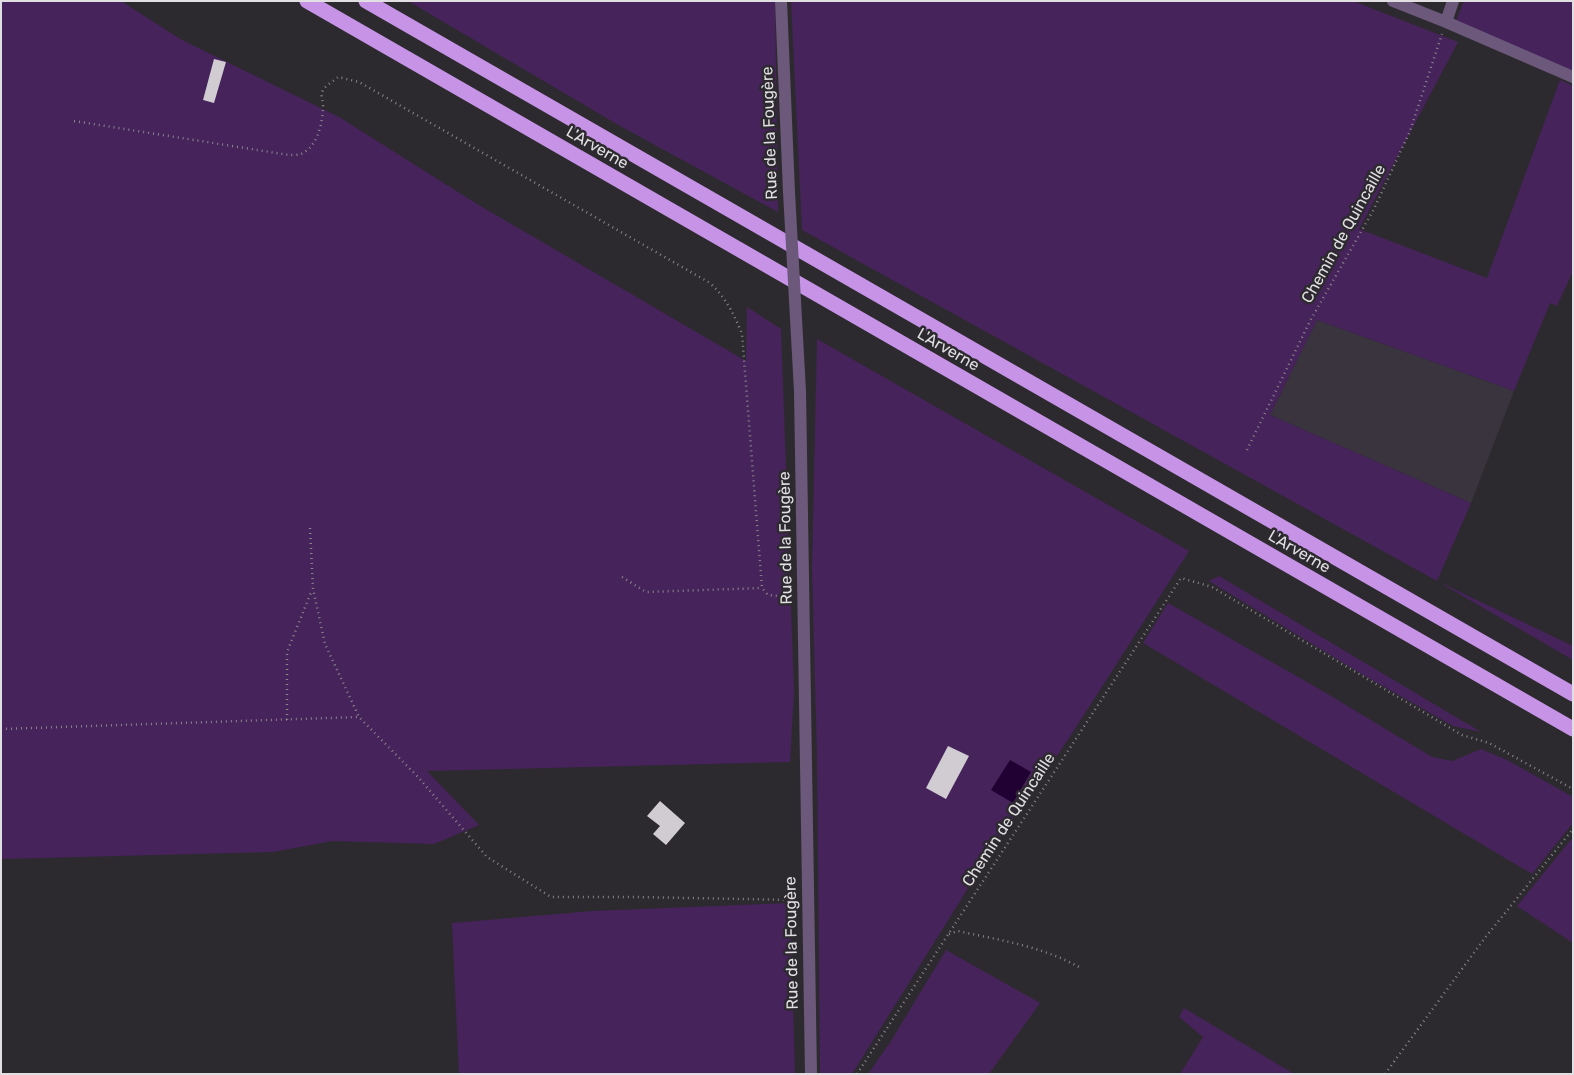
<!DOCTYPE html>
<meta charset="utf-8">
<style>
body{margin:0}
#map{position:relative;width:1574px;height:1075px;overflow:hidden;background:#2d2a2f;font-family:Rubik,sans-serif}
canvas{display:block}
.frame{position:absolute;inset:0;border:2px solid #e1dfe2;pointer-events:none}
</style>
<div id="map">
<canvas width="1574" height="1075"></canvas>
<div class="frame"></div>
</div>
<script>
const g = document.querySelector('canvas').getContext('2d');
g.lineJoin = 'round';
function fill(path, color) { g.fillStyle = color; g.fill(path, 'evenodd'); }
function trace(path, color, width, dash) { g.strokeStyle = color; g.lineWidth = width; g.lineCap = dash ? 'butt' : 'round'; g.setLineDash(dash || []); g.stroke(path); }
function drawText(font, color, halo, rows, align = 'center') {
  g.font = font + ' Rubik,sans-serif'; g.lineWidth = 5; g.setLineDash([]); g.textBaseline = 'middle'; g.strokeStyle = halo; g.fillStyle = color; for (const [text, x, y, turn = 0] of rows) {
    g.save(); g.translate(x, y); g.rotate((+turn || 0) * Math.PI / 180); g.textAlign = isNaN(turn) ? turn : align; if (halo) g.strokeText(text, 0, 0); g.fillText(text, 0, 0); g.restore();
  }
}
const built = new Path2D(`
 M1317 320 1514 391 1471 503 1270 415Z`);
const green = new Path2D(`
 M1 1H121L182 40 339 117 477 204 746 361 747 307 781 329 794 691 790 762 427 771 479 825 434 844 332 841 273 852 1 859Z
 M408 1H775L778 212 620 126Z
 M791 1H1353L1458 42 1359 229 1487 278 1560 80 1573 86V271L1557 306 1550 303 1514 391 1317 320 1270 415 1471 503 1437 581 1573 646V660L1437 581 802 230Z
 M1464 1H1573V72L1455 23Z
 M817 339 1189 551 1069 738 990 853 852 1074H820L817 755 812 570Z
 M1219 576 1481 732 1453 726 1360 673 1209 581Z
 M1168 603 1321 690 1432 757 1452 761 1481 749 1507 760 1573 797V823L1532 874 1143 643Z
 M1573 837V943L1517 906Z
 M790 903 795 1074H459L452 923 592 911Z
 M946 950 1040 1003 989 1074H868L891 1041Z
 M1184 1008 1294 1074H1180L1203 1037 1179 1017Z`);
const water = new Path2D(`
 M1010 760 1031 772 1013 803 991 790Z`);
const building = new Path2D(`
 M214 59 226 62 214 103 203 100Z
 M948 746 969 756 946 799 926 788Z
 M660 801 685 823 666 845 653 834 660 826 647 816Z`);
const path = new Path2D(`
 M74 121 289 155C293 155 298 155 301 154 318 147 323 121 323 106 323 100 320 96 323 90 326 85 334 81 338 77L359 82 710 283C726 298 734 314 742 334L762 588 768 595 791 597
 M1247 450 1310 321 1374 209 1410 131 1442 34
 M310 528 313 589 325 644 359 717 418 777 487 857 551 897H636L796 900
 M622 577 646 592 762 588
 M287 720V652L312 590
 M1 729 359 717
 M949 934 958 931C999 940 1041 946 1079 967
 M857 1074 1181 578 1212 587 1462 735 1489 743 1573 789
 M1385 1074 1484 939 1573 829`);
const minor = new Path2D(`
 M781 1 789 192
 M1393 1 1446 22 1573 77
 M1446 22 1453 1
 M800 391 811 1074`);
const motorway = new Path2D(`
 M307 1 1573 729
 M366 1 1573 694`);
const minorBridge = new Path2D(`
 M789 192 800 391`);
const streetNames = [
 ["Rue de la Fougère",770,133,-92],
 ["L'Arverne",597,148,30],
 ["Chemin de Quincaille",1344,234,-61],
 ["L'Arverne",948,350,30],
 ["Rue de la Fougère",786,538,-91],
 ["L'Arverne",1299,552,30],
 ["Chemin de Quincaille",1009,820,-57],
 ["Rue de la Fougère",792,943,-91]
];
fill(built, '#39343d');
fill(green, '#46235b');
fill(water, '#210033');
fill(building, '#d0ccd2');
trace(path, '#89868a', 2.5, [1, 4]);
trace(minor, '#6c587a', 12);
trace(motorway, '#c693e7', 15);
trace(minorBridge, '#6c587a', 12);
drawText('16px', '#e1dfe2', '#2d2a2f', streetNames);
</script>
